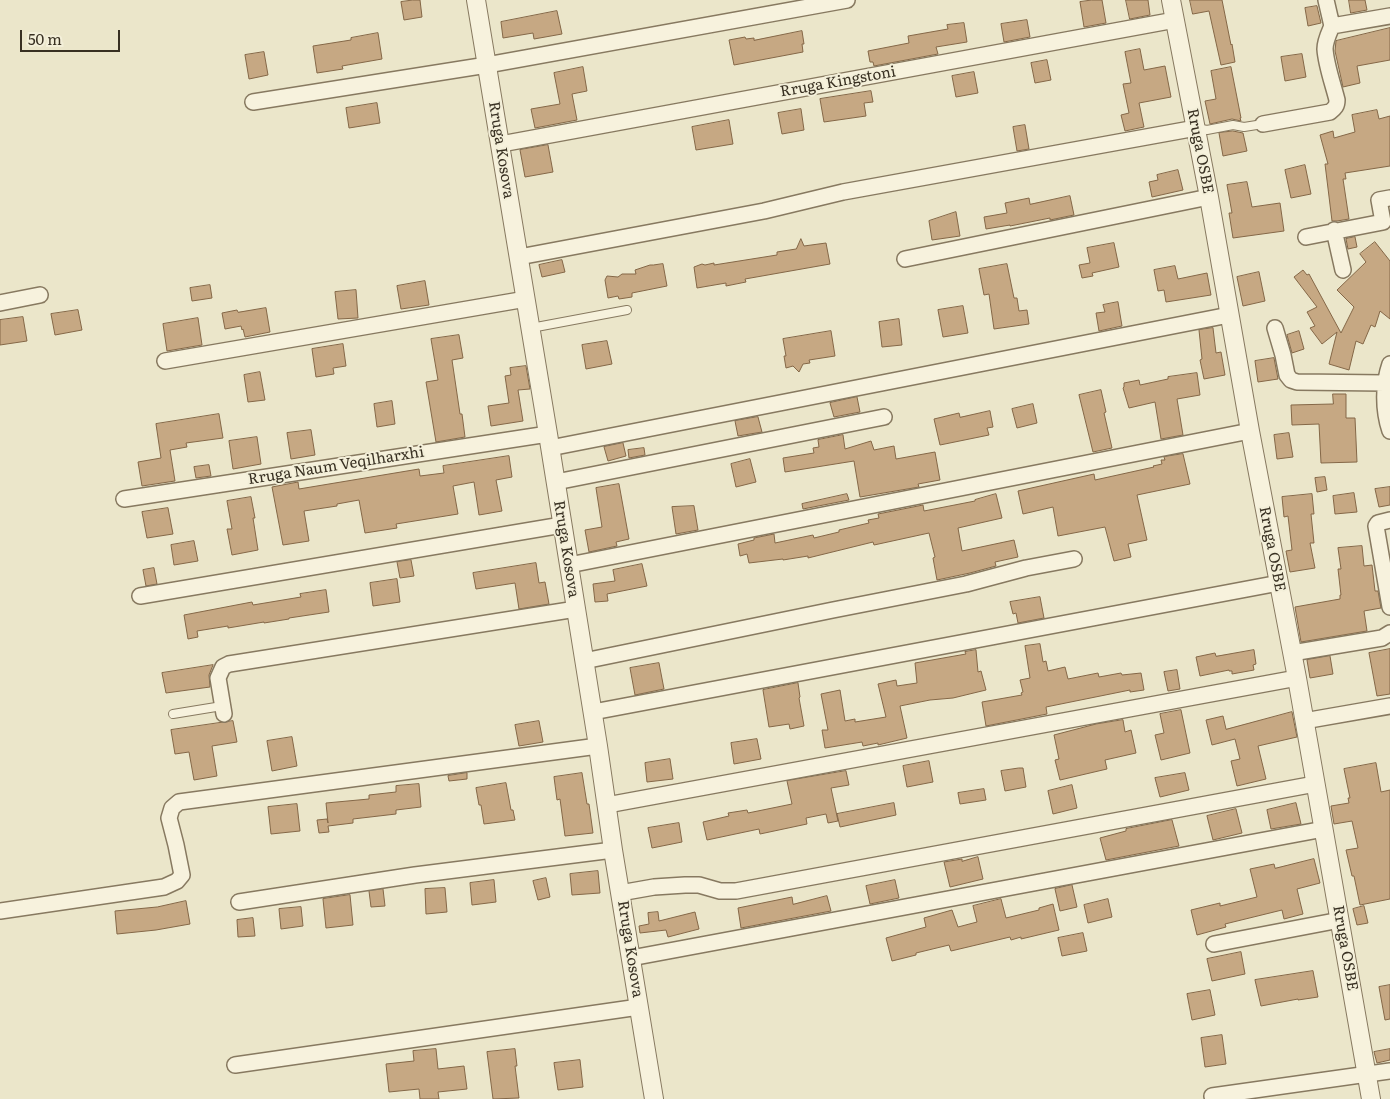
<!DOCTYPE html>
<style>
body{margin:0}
#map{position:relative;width:1390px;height:1099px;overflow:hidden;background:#ebe6ca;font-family:Literata,serif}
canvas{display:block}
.scale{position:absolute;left:20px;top:30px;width:100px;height:22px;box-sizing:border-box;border:2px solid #383022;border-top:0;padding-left:6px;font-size:15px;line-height:18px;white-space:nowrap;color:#383022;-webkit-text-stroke:4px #f3efd9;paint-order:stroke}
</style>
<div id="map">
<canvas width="1390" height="1099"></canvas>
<div class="scale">50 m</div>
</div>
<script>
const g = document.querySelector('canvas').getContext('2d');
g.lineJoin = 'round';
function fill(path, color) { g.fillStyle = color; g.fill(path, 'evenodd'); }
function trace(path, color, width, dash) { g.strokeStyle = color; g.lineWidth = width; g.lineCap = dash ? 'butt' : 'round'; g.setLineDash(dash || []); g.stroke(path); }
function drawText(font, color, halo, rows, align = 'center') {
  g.font = font + ' Literata,serif'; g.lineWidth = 4; g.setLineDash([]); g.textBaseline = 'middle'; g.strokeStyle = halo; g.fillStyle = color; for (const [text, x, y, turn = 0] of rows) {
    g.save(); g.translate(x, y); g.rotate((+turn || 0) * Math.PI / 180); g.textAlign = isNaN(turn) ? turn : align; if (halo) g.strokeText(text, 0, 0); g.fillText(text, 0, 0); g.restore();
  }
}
const building = new Path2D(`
 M413 0H420L422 17 404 20 401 2Z
 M1092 0H1102L1106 23 1084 27 1080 2Z
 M1126 0H1148L1150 15 1130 19Z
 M1190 0H1222L1231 45 1232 44 1235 62 1221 65 1209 11 1193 14Z
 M1349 0H1365L1367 10 1351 13Z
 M1317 6 1321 23 1308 26 1305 8Z
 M557 11 562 34 534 39 533 33 503 38 501 22Z
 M1027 20 1030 37 1004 42 1001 24Z
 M964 23 967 42 936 47 938 54 874 66 873 62H870L868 51 909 43 908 36 948 29 947 25Z
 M1390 28V60L1357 66 1360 83 1343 87 1335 51 1336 41Z
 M802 31 804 44H802L803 52 734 65 729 40 745 37 746 39 754 38V40Z
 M378 33 382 59 342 66 343 69 317 73 313 46 351 40V38Z
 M1140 49 1144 70 1165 66 1171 97 1139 103 1144 127 1125 131 1121 115 1129 113 1123 84 1131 83 1125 52Z
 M264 52 268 75 249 79 245 55Z
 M1302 54 1306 77 1285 81 1281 57Z
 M1047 60 1051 80 1035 83 1031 63Z
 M583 67 587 91 572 94 577 120 535 128 531 109 560 104 554 73Z
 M1231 67 1241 118H1240L1241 121 1232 119 1210 124 1205 101 1216 99 1211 71Z
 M974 72 978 93 956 97 952 76Z
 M871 91 873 102 864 103 866 116 824 122 820 99Z
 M377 103 380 123 349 128 346 108Z
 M801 109 804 130 782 134 778 113Z
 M1377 110 1379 119 1390 116V166L1345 173 1346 179H1343L1349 219 1337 221H1332L1325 164H1328L1320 135 1333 131 1334 138 1355 132 1352 115Z
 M729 120 733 144 696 150 692 127Z
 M1025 125 1029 149 1017 151 1013 127Z
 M1233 131 1243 133 1247 151 1223 156 1219 133Z
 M548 145 553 172 525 177 520 150Z
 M1305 165 1311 194 1291 198 1285 170Z
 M1178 170 1183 190 1152 197 1149 182 1158 180 1157 175Z
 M1247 182 1252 207 1280 203 1284 231 1233 238 1229 213H1232L1227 185Z
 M1070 196 1074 215 1050 220V218L1010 226V225L986 229 984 217 1007 213 1005 203 1029 198 1030 204Z
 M956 212 960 236 932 240 929 221Z
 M1355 237 1357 247 1348 249 1346 239Z
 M801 239 804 246 826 243 830 264 745 279 746 282 726 286V283L697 288 694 267 702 264 705 265 714 263V265L777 255V252L796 249Z
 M1375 242 1390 261V319L1380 311 1375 327 1371 325 1363 344 1356 341 1349 370 1329 364 1337 332 1322 344 1310 328 1315 326 1307 312 1317 307 1294 277 1303 270 1307 275 1309 274 1341 333 1354 307 1337 290 1366 262 1360 254Z
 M1114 243 1119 267 1092 273 1093 276 1082 278 1079 265 1090 263 1087 248Z
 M562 260 565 272 542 277 539 265Z
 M663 264 667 286 632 293V297L619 299 618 296 608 298 605 280 607 276 618 277 622 274H636L635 270 650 265H653Z
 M1007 264 1014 298H1017L1019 311 1027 310 1029 324 994 329 989 294 984 295 979 269Z
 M1175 266 1178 279 1207 273 1211 295 1166 302 1164 290 1158 291 1154 270Z
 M1259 272 1265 301 1243 306 1237 277Z
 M425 281 429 305 401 309 397 286Z
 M210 285 212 298 192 301 190 288Z
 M356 290 358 318 338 319 335 292Z
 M1118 302 1122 326 1099 331 1096 313 1105 312 1103 305Z
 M963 306 968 333 943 337 938 310Z
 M266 308 270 332 245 337 243 329 242 330 241 326 225 329 222 313 237 310 238 312Z
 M78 310 82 330 55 335 51 314Z
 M23 317 27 341 0 345V320Z
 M198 318 202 345 167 351 163 324Z
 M899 319 902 345 882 347 879 322Z
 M1213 328 1216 353 1221 352 1225 375 1204 379 1200 360 1202 359 1199 330Z
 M831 331 835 356 809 360 810 363 803 364 799 372 793 366 786 368 784 356H786L783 339Z
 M1299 331 1304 349 1292 353 1287 335Z
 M459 335 463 358 452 360 460 414H462L465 437 436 442 426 382 438 380 431 339Z
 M607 341 612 364 586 369 582 345Z
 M343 344 346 366 333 368 334 374 316 377 312 349Z
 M1274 358 1278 379 1258 382 1255 361Z
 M526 366 530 389 518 390 523 421 491 426 488 406 509 403 505 376 511 375 510 368Z
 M260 372 265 400 248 402 244 375Z
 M1197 373 1200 395 1177 399 1183 435 1161 439 1155 402 1129 408 1123 388 1124 387V383L1139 380 1140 385 1168 379V377Z
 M1101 390 1106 412 1104 413 1112 448 1093 452 1079 395Z
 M1333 394H1346V418H1355L1357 462 1321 463 1319 424 1292 425 1291 405 1333 404Z
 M857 397 860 412 834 417 830 403Z
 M392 401 395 424 377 427 374 404Z
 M1033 404 1037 423 1017 428 1012 409Z
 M990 411 993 427 987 428 989 435 940 445 934 419 959 413 960 417Z
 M219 414 223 438 186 443 187 447 170 450 175 481 142 486 138 462 161 458 156 424Z
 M758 417 762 432 738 436 735 421Z
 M311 430 315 455 291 459 287 433Z
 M1289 433 1293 457 1277 459 1274 435Z
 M843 435 845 449 871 441 874 450 894 446 896 459 935 452 940 480 918 484 919 487 860 497 854 461 785 472 783 458 814 453 813 448 819 447 818 440Z
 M257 437 261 464 233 469 229 441Z
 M623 443 626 456 608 461 604 447Z
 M644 448 645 455 629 458 628 450Z
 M1183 454 1190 484 1137 495 1147 540 1128 544 1131 557 1114 561 1105 527 1058 536 1053 507 1023 514 1018 491 1094 474 1095 480 1154 467 1153 466 1162 464 1161 460H1165L1164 457Z
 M509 456 512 477 496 480 502 511 479 515 474 482 453 486 458 514 396 524 397 528 365 533 359 500 337 504V506L304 511 309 541 283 545 272 487 298 482 299 489 419 469 420 476 444 473 443 466Z
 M750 459 756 482 736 487 731 464Z
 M209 465 211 476 196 478 194 467Z
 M1325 477 1327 490 1317 492 1315 478Z
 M619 484 629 539 616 542 617 546 589 552 585 530 602 527 596 488Z
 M1390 487V505L1379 507 1375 489Z
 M1354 493 1357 512 1335 514 1333 496Z
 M847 494 849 500 803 509 802 504Z
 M996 494 1002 518 958 528 962 551 1014 540 1018 557 995 562 996 566 970 573 937 580 933 558 935 557 929 533 874 545 873 542 808 558V556L783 560V559L749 563 747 554 740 556 738 544 754 540V538L774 534 775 543 813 535 814 538 839 532V530L869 523 868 520 879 518 878 514 923 505 924 511 975 501V500Z
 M1312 494 1314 514H1311L1314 543H1310L1315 568 1290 572 1286 551 1292 550 1288 516 1284 517 1282 497Z
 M251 497 255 518H253L258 550 232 555 227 529H232L227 501Z
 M694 506 698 530 676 534 672 507Z
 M168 508 173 534 147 538 142 512Z
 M194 541 198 561 174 565 171 545Z
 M1362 546 1364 566 1372 565 1375 591H1378L1381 608 1364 611 1367 631 1301 642 1295 607 1340 599V595H1341L1338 569H1341L1338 548Z
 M411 560 414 576 400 578 397 562Z
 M536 563 539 583 545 582 549 604 519 609 515 583 476 589 473 573Z
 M642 564 647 586 607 594 608 601 595 602 593 584 615 581 613 570Z
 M154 568 157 584 146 586 143 570Z
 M397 579 400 602 373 606 370 583Z
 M326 590 329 612 289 618V619L264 623V622L228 628V626L197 631 198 637 188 639 184 615 252 602 253 605 301 597 300 594Z
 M1040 597 1044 618 1018 623 1016 613 1013 614 1010 602Z
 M1040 644 1043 662 1046 661 1048 671 1065 667 1068 679 1098 673 1099 677 1121 673 1122 675 1141 673 1144 690 1130 692V690L1046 707 1047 714 986 726 982 702 1022 695 1021 693 1023 692 1020 680 1030 678 1025 646Z
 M1390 649V694L1377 696 1369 653Z
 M976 650 978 672 981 671 986 690 953 698 930 700 900 706 907 738 878 745V743L863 746 862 742 825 748 822 730H828L821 694 840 690 845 721 855 719V722L886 717 878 684 896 680 897 686 917 683 915 663 966 654 965 652Z
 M1254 650 1256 664 1253 665 1254 670 1232 674V671H1229V670L1200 676 1196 657 1215 653 1216 656Z
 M1330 656 1333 674 1310 678 1307 660Z
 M659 663 664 689 635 695 630 668Z
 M213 665 209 675 210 687 166 693 162 673Z
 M1177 670 1180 689 1168 691 1164 672Z
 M798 683 800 697 799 698 804 726 790 729 789 724 769 727 763 690Z
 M1181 710 1190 753 1161 760 1155 735 1164 733 1160 714Z
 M1292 712 1297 737 1258 746 1266 779 1237 786 1231 761 1240 759 1235 739 1212 745 1206 720 1223 716 1226 729Z
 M1123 720 1125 732 1131 730 1136 753 1105 760 1107 769 1060 780 1055 760 1059 759 1054 735 1096 724Z
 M233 721 237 742 212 746 217 776 194 780 189 752 175 754 171 730Z
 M539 721 543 742 519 746 515 725Z
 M292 737 297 766 272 771 267 741Z
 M757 739 761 759 734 764 731 743Z
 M670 759 673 779 647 782 645 763Z
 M929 761 933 782 907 787 903 766Z
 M1376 763 1381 792 1390 790V899L1360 905 1354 876H1352L1346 850 1358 848 1352 821 1334 824 1331 806 1349 803 1348 798H1350L1344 769Z
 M1019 768H1023L1026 787 1005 791 1001 771Z
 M846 771 849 785 831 788 838 821 828 823 826 814 806 818 807 824 760 834 759 829 707 840 703 822 729 816 728 813 747 810 748 813 792 804 787 781Z
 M467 773V779L449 781 448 776Z
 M582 773 587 804H589L593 833 565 836 560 799 557 800 554 777Z
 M1185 773 1189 790 1160 797 1155 778Z
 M506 783 511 810H513L515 820 484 824 481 805H479L476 788Z
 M419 784 421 807 396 810V814L353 819V823L328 826 329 832 319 833 317 820 327 819 328 823 326 803 369 799V795L396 792V786Z
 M1072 785 1077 808 1053 814 1048 791Z
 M984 789 986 800 960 804 958 793Z
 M894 803 896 815 840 827 837 814Z
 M1296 803 1301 824 1271 829 1267 810Z
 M297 804 300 831 271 834 268 807Z
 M1236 809 1242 833 1213 840 1207 816Z
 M1172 820 1179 846 1106 860 1100 838 1126 831V829Z
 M679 823 682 842 652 848 648 828Z
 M978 857 983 879 950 887 944 862 962 859V861Z
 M1314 859 1320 883 1297 889 1303 914 1284 919 1282 910 1225 924 1226 927 1197 935 1191 910 1220 903V906L1257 897 1250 869 1274 864 1275 868Z
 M598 871 600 893 572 895 570 874Z
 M546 878 550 897 538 900 533 881Z
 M494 880 496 902 472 905 470 883Z
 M895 880 899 898 870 904 866 886Z
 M1072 885 1077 907 1060 911 1055 889Z
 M445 888 447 912 426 914 425 889Z
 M383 889 385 906 371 907 369 891Z
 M350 895 353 925 326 928 323 899Z
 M827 896 831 911 741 928 738 908 792 897 793 904Z
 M1001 899 1006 918 1039 910V908L1053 904 1059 930 1021 939V937L1011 940 1010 937 951 951 949 945 916 953V955L892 961 886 938 926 927 924 918 952 910 958 927 977 922 973 906Z
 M1108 899 1112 917 1088 923 1084 905Z
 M186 901 190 924 156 930 117 934 115 911 157 907Z
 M1364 906 1368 923 1357 925 1353 909Z
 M301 907 303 926 281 929 279 909Z
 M658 912 659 921 695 912 699 929 668 937 666 930 640 933 639 926 649 924 648 913Z
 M253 918 255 936 238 937 237 920Z
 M1083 933 1087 951 1062 956 1058 938Z
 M1241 952 1245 974 1212 981 1207 959Z
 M1313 971 1318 997 1298 1000V999L1261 1006 1255 980Z
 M1390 985V1019L1385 1020 1379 987Z
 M1210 990 1215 1015 1192 1020 1187 994Z
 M1222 1035 1226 1064 1205 1067 1201 1038Z
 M436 1049 438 1069 464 1066 467 1089 438 1092 439 1099H420L419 1089 389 1092 386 1064 414 1061 413 1051Z
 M515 1049 517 1066H515L519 1098 493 1099 487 1052Z
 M1390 1049V1060L1377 1063 1374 1052Z
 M580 1060 583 1087 558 1090 554 1063Z`);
const service = new Path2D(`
 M1196 128 1207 130 1233 125 1244 127 1263 124
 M531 328 627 310
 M173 714 222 706`);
const minor = new Path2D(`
 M1326 0 1332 26
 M253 102 487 65 847 0
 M1263 124 1330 112C1335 108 1337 106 1337 100 1333 84 1326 65 1325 49 1325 41 1329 33 1332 26L1390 16
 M501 144 1175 20
 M1334 230 1343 270
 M1306 237 1383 222 1379 200 1390 198
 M519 257 764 211 843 192 1196 128
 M905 259 1209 197
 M0 303 40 295
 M1275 328 1283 355 1287 375 1291 380 1297 382 1385 383
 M165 361 526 299
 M1390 364C1383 384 1383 410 1390 431
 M550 448 1229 315
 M556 482 884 417
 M124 499 548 434
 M1390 520 1378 523 1376 526 1390 607
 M569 565 1250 431
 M140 596 562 525
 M1292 653 1382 638 1390 633
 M584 661 833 610 966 584 1026 568 1074 559
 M593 712 1279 583
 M224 714 218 678 223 667 229 664 576 609
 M1304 721 1390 706
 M607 805 1297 678
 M620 893 654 887 685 885H699L720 891H736L1315 784
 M239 902 415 875 613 850
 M0 911 164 887 177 881 182 875 176 845 169 818 172 808 179 802 598 746
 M1214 944 1340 920
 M631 958 1324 829
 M235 1065 639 1007
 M1212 1096 1390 1071`);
const tertiary = new Path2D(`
 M476 0 548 434 598 746 613 850 654 1099
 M1171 0 1209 197 1250 431 1297 678 1371 1099`);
const streetNames = [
 ["Rruga Kingstoni",838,82,-10],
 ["Rruga Kosova",501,150,81],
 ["Rruga OSBE",1200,151,79],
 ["Rruga Naum Veqilharxhi",336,466,-9],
 ["Rruga Kosova",566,549,81],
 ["Rruga OSBE",1272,549,79],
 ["Rruga OSBE",1345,948,80],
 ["Rruga Kosova",630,949,81]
];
fill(building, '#c6a883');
trace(building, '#846747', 1);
trace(service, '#877960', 10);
trace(minor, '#877960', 18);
trace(tertiary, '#877960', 20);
trace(service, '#f7f2dd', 8);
trace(minor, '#f7f2dd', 15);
trace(tertiary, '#f7f2dd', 18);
drawText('15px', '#383022', '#f3efd9', streetNames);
</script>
